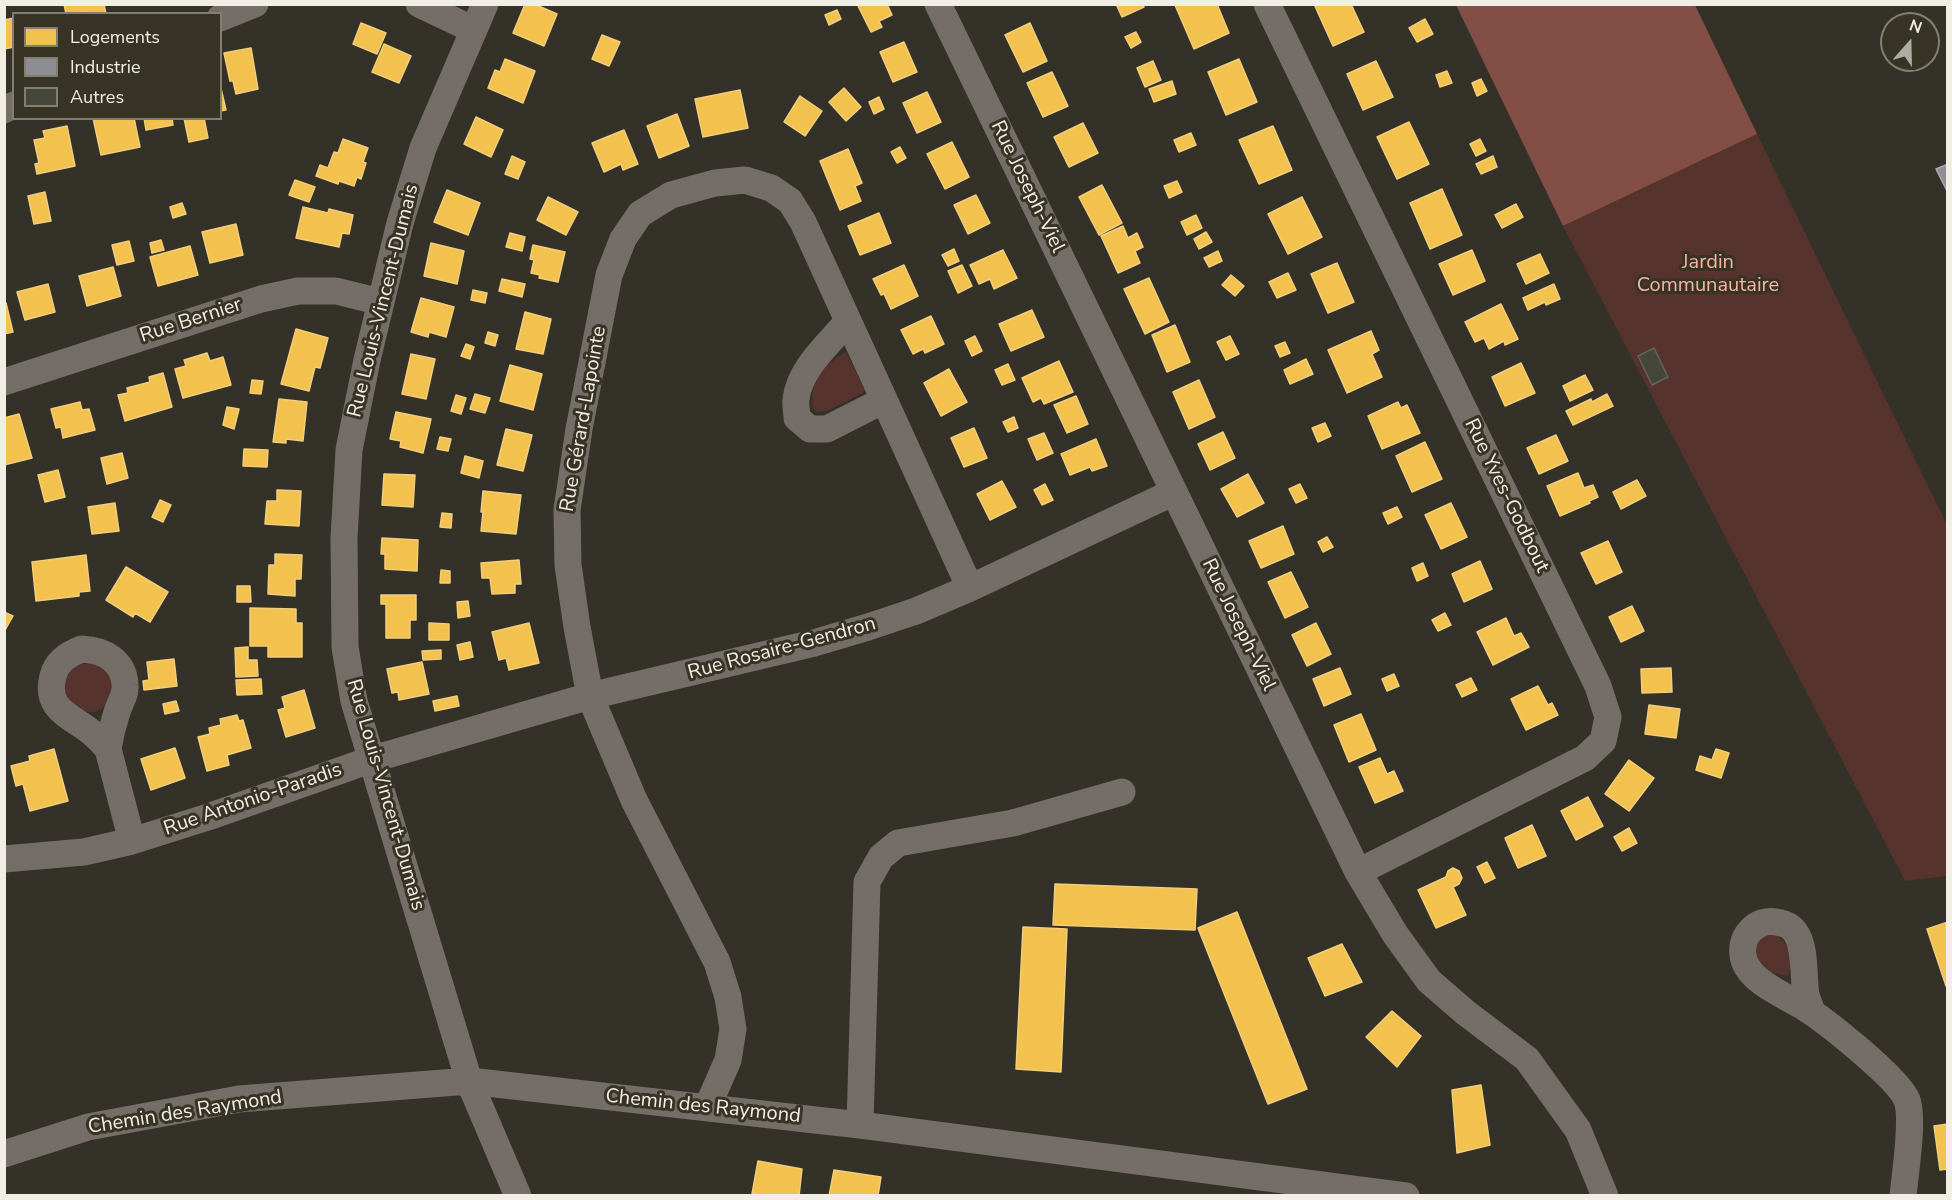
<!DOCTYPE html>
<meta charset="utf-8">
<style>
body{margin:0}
#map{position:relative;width:1952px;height:1200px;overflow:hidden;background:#343129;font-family:"Nunito Sans",sans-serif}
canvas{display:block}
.frame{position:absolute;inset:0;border:6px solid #f0eee5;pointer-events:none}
.legend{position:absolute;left:12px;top:12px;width:210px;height:108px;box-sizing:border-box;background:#383425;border:2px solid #827e72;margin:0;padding:8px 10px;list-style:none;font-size:18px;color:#f0eee5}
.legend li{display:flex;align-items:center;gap:12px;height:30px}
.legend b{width:30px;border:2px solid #827e72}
.north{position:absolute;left:1880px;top:12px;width:60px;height:60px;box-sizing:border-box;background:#383425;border:2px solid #827e72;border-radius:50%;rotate:20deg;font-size:16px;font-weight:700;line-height:24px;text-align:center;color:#f0eee5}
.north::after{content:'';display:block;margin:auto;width:21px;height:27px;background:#aeaca3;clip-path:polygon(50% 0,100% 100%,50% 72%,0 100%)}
</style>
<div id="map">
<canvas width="1952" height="1200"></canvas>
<div class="frame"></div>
<ul class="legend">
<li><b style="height:16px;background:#f2c14e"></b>Logements</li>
<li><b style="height:16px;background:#8d8d92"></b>Industrie</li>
<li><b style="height:16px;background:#44473a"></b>Autres</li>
</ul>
<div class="north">N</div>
</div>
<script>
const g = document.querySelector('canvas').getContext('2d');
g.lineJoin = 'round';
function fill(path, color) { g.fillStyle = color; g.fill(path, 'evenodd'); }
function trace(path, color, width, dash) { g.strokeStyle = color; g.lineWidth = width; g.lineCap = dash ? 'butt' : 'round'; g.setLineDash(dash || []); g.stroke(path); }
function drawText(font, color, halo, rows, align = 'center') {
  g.font = font + ' "Nunito Sans",sans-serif'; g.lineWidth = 6; g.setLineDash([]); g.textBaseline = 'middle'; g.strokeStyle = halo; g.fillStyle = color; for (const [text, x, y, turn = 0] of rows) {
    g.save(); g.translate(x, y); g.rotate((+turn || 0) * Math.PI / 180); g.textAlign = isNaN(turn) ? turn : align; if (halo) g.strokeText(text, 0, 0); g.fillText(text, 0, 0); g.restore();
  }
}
const green = new Path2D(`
 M1757 134 1947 525V876L1905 881 1563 226Z
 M846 352 864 389 863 393 829 410 817 412 813 409C808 384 825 363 846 352Z
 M92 662 112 673C112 762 19 672 92 662Z
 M1770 931C1788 941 1796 956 1788 976L1772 973 1758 962 1752 945Z`);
const forest = new Path2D(`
 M1456 5H1695L1757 134 1563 226Z`);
const homes = new Path2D(`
 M64 4H104L106 14H88L87 12 66 14Z
 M525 4H534L557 14 544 46 513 33Z
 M857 4H887L892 15 879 21 882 27 871 32Z
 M1116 4H1143L1144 7 1122 17Z
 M1176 4H1217L1229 33 1194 49 1175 5Z
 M1314 4H1351L1364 32 1333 46Z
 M837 10 841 19 829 25 825 15Z
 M14 18V47L4 49V20Z
 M1425 19 1433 34 1417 42 1409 28Z
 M361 23 386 33 377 54 353 44Z
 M1030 23 1047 61 1023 72 1005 35Z
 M1136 32 1141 42 1131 48 1125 37Z
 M602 35 620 42 609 66 592 59Z
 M904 42 917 72 893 82 880 52Z
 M384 44 411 56 399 83 372 72Z
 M251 48 258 89 236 94 233 81H230L224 53Z
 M505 59 535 71 523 103 488 88 495 70 500 72Z
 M1239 59 1257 102 1226 115 1208 72Z
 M1153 61 1161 80 1145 87 1137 68Z
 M1376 61 1393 97 1363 110 1347 74Z
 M1447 71 1452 83 1440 87 1436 75Z
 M1052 72 1068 106 1043 117 1027 83Z
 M1481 79 1487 91 1477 96 1472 83Z
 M1172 81 1176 94 1154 102 1149 89Z
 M220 84 226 110 220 111Z
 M844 88 861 107 846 121 829 102Z
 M740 90 748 128 703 137 695 99Z
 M927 92 941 122 917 133 903 103Z
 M800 96 822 111 805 136 784 122Z
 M879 97 884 109 874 114 869 102Z
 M677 114 689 146 659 158 647 126Z
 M476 117 503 130 491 157 464 144Z
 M93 118H134L140 147 101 155Z
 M144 118H172L173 125 146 130Z
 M184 118H204L208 138 189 142Z
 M1409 122 1429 164 1397 179 1377 137Z
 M1083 123 1098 153 1069 167 1054 137Z
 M67 126 75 166 37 174 35 164 39 163 34 140 45 138 43 131Z
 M1273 126 1292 170 1259 184 1239 140Z
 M624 130 638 164 623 170 621 164 604 172 592 143Z
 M1191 133 1196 145 1179 152 1174 140Z
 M343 139 368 148 363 162 366 163 361 179 357 177 354 186 339 181 338 184 316 176 320 165 328 168 334 152 338 153Z
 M1480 139 1486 151 1476 156 1470 144Z
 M952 142 969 177 945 189 927 154Z
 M900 147 906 158 897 163 891 152Z
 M848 149 862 183 855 186 861 201 840 210 820 161Z
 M512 156 525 162 518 179 505 174Z
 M1493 156 1497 167 1481 174 1476 164Z
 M295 180 315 187 309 202 289 195Z
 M1177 181 1182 192 1169 198 1164 186Z
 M1102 185 1122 223 1099 235 1079 197Z
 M1442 189 1462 235 1430 249 1410 203Z
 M447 190 480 203 468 235 434 222Z
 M45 192 51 221 34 224 28 196Z
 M976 195 990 223 968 234 954 205Z
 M548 197 578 212 566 235 537 220Z
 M1302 197 1322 237 1288 254 1268 214Z
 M182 203 186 214 173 218 170 207Z
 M1516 204 1523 217 1502 228 1495 215Z
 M303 207 328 213 329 209 353 215 349 234 342 233 339 247 296 238Z
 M879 213 891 243 860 255 848 226Z
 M1196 215 1202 228 1187 235 1181 222Z
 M236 224 243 255 210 263 202 232Z
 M1123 226 1128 238 1137 233 1143 247 1135 251 1140 263 1118 273 1101 236Z
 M1206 232 1212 242 1199 249 1194 239Z
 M510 233 525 237 522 251 506 247Z
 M161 240 164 250 152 253 150 243Z
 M129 241 134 261 117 265 112 245Z
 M431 243 464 251 457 284 424 276Z
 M533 245 565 252 558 282 539 278 540 275 531 273 534 260 530 259Z
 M190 246 198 275 158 286 150 257Z
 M954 249 959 261 948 266 942 255Z
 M1003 250 1017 278 994 289 990 279 979 284 970 265Z
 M1472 250 1485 281 1453 295 1439 264Z
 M1218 251 1222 261 1209 267 1204 258Z
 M1540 254 1549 273 1526 284 1517 264Z
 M1337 263 1354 302 1328 313 1311 274Z
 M904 265 918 296 891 309 884 294 881 295 873 279Z
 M962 265 972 286 958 293 948 271Z
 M113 267 121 296 87 306 79 276Z
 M1288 273 1296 290 1277 298 1269 282Z
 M1231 275 1244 286 1235 296 1222 285Z
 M1149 278 1169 322 1145 334 1124 289Z
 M502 279 525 284 522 297 499 291Z
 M48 284 55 312 25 320 17 292Z
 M1554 284 1560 299 1546 305 1545 302 1528 310 1523 298Z
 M473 290 487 293 485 303 471 300Z
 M421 298 454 307 446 337 429 332 428 337 411 332Z
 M4 303H6L13 332 4 334Z
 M1501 304 1518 339 1505 345 1504 341 1489 349 1484 338 1475 342 1465 322Z
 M1032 310 1044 337 1011 351 999 324Z
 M525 312 551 319 543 354 516 349Z
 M931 316 944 344 925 353 923 349 913 354 901 330Z
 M1175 325 1190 362 1167 372 1152 335Z
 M296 329 328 338 320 368 315 367 309 391 281 384Z
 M1371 331 1379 350 1372 354 1382 377 1347 393 1328 350Z
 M488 332 498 335 495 346 485 343Z
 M975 336 982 351 972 356 965 341Z
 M1230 336 1239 354 1226 360 1217 342Z
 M1285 342 1290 353 1280 357 1275 346Z
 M466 344 474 347 470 359 461 356Z
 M207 353 210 361 223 357 231 385 183 398 175 369 186 366 184 360Z
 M411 354 435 359 426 399 402 394Z
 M1306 359 1313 374 1290 384 1284 370Z
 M1059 361 1073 392 1044 404 1041 398 1033 402 1022 378Z
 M1521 363 1535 393 1505 406 1492 377Z
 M1008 364 1015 380 1002 385 995 370Z
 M510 365 542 374 533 410 500 401Z
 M949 369 967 402 941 416 924 383Z
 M163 373 172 407 125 421 118 395 128 393 127 388 150 382 149 377Z
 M1585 375 1593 390 1570 401 1563 386Z
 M252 380 263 381 261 394 250 393Z
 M1199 380 1215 417 1189 429 1173 392Z
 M475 394 490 398 485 413 470 409Z
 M1607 394 1613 406 1573 425 1566 411 1591 399 1592 402Z
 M456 395 466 398 461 414 451 411Z
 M1076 396 1088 424 1067 433 1054 405Z
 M279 399 307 402 303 441 286 439V443L273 442Z
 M80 402 82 410 89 409 95 430 63 438 61 427 56 428 51 409Z
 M1398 402 1401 408 1407 405 1420 433 1382 449 1368 416Z
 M227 407 239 409 234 429 223 425Z
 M396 412 431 419 423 453 400 447 401 441 390 439Z
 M19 414 32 458 4 465V418Z
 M1014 417 1018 428 1008 432 1003 422Z
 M1325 423 1331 436 1318 442 1312 428Z
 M974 428 987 458 964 467 951 438Z
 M506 429 532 435 523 471 497 465Z
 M1223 432 1235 458 1210 470 1198 444Z
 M1044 433 1053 453 1037 460 1028 439Z
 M1556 435 1568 461 1539 474 1527 448Z
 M440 437 451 439 448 451 437 449Z
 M1096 439 1107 466 1092 471 1090 467 1070 475 1061 454Z
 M1425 442 1442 479 1412 492 1396 456Z
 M244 449 268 450 267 467 243 466Z
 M122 453 128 478 107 484 101 458Z
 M465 456 483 461 479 478 461 473Z
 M58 470 65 497 45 502 38 475Z
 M1578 473 1584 488 1593 485 1598 497 1589 501 1590 503 1560 516 1547 486Z
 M384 474 415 475 413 507 382 505Z
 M1248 474 1264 503 1237 517 1221 489Z
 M1637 480 1646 496 1621 509 1613 492Z
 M1002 481 1016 507 990 520 977 494Z
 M1045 484 1053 500 1042 505 1034 490Z
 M1300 484 1307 498 1296 503 1289 489Z
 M277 490 301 491 299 526 265 524 267 501H277Z
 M483 491 521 495 516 534 481 531 483 512H481Z
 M160 500 171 505 163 522 152 517Z
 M115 503 119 531 92 534 88 507Z
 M1451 503 1467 537 1441 549 1425 515Z
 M1397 507 1402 517 1388 524 1383 513Z
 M442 513 452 514 451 528 440 527Z
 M1283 526 1294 554 1261 568 1249 541Z
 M1327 537 1333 547 1323 552 1318 542Z
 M382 538 418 540 417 571 385 569V554H381Z
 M1608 541 1622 572 1596 584 1581 553Z
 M275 554 302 555 301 579H295V596L268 594 269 565H275Z
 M86 555 90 591 79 592V596L36 601 32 562Z
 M519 560 521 584H515V593L492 594 490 578H482L481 563Z
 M1480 561 1492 589 1464 602 1452 574Z
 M1423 563 1428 576 1417 581 1412 568Z
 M126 567 168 592 150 622 135 613 133 617 106 600Z
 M441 570 450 571V583H440Z
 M1291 572 1308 607 1285 618 1268 582Z
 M237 586H250L251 602H237Z
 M381 595H416V620H410V638H386V604H381Z
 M468 601 470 616 458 618 457 602Z
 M1632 606 1644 631 1621 642 1609 617Z
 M250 608 296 609V623H302V657H268V646H250Z
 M4 612 13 616 4 632Z
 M1445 613 1451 625 1438 631 1432 620Z
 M1506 618 1514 636 1521 633 1529 647 1493 665 1477 632Z
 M429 623 449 624V640H429Z
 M529 623 539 663 509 670 506 658 499 660 492 632Z
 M1316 623 1331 654 1307 666 1292 635Z
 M470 642 473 657 460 660 457 645Z
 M248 647V660H257L258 676 236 677 235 648Z
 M441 650V659L423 660 422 651Z
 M174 659 177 686 144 690 143 681 149 680 147 662Z
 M422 662 429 694 399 700 398 692 392 693 387 669Z
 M1340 668 1351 694 1324 706 1313 679Z
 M1671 668 1672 692 1642 693 1641 669Z
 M1394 674 1399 686 1387 691 1382 679Z
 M1471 678 1477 690 1462 697 1456 685Z
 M261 679 262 694 237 695 236 680Z
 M1538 686 1548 705 1552 703 1558 715 1526 730 1511 699Z
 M304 690 315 728 286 737 278 710 285 708 282 697Z
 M457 696 459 706 435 711 433 701Z
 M176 701 179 711 165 714 163 704Z
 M1649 705 1680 709 1676 738 1645 734Z
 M1361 714 1376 750 1349 762 1334 725Z
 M237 715 239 721 243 720 251 748 227 755 229 765 207 771 198 737 210 734 209 728 221 725 220 719Z
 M175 748 185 778 151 790 141 759Z
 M54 749 68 801 30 811 23 784 16 786 11 766 30 761 29 756Z
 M1716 749 1729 753 1721 778 1696 770 1700 756 1712 760Z
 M1380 758 1387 774 1394 771 1403 791 1375 803 1359 767Z
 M1629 760 1654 778 1629 811 1605 794Z
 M1588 797 1603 826 1576 840 1561 811Z
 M1532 825 1546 856 1518 868 1505 838Z
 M1629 828 1637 843 1622 851 1614 837Z
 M1487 862 1495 878 1485 883 1477 867Z
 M1453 868 1459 871 1462 878 1459 884 1453 887 1466 915 1436 928 1418 890 1446 877 1448 871Z
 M1055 884 1197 889 1195 930 1053 925Z
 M1237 912 1307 1089 1268 1104 1198 928Z
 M1948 922V985L1946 986 1927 929Z
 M1023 927 1067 929 1061 1072 1016 1069Z
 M1342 944 1362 982 1325 996 1308 958Z
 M1392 1011 1421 1036 1397 1067 1366 1037Z
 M1481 1085 1490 1145 1457 1153 1452 1090Z
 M1948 1124V1169L1940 1170 1934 1126Z
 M758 1161 802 1169 799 1196 752 1194Z
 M834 1170 881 1177 878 1196H829Z`);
const industry = new Path2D(`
 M1948 164V193L1936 169Z`);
const building = new Path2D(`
 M1654 348 1668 377 1652 385 1638 356Z`);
const minor = new Path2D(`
 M419 4 474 30
 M485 4 423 148 400 223 367 360 349 450 344 538 345 647 354 701 469 1081 518 1196
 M938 4 1358 872 1395 934 1429 981 1466 1013 1527 1059 1578 1130 1605 1196
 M1267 4 1598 686 1608 717 1603 741 1585 758 1358 872
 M220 18 255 4
 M4 110 14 105
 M847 322C828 345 800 368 796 399 795 405 797 412 797 418L810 429H827L884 400
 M4 382 261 299 298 291H336L381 302
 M82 649C104 650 124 661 125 685 126 695 120 702 117 712 113 724 110 736 108 749 103 743 97 737 91 732 71 716 44 709 53 676 57 661 68 654 82 649Z
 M108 749 132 841
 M4 859 84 852 132 841 208 817 373 759 590 696 814 643 868 627 916 611 970 588 1174 492
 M1812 1012C1810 1006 1808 1001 1806 995 1803 977 1806 946 1795 932 1791 926 1783 923 1776 922 1767 920 1758 923 1751 930 1740 941 1740 959 1750 971 1760 985 1787 997 1802 1006 1825 1020 1898 1078 1907 1100 1914 1119 1905 1174 1903 1196
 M707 1108 728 1060 733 1029 728 997 717 962 634 800 590 696 577 627 568 565 567 510 579 429 609 275 623 239 640 214 671 195 715 183 745 180 771 188 790 201 803 222 970 588
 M860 1125 867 882 881 857 898 843 1013 823 1122 792
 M4 1154 88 1127 239 1099 469 1081 860 1125 1406 1196`);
const streetNames = [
 ["Rue Joseph-Viel",1027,187,64],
 ["Rue Louis-Vincent-Dumais",384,301,-76],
 ["Rue Bernier",191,321,-18],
 ["Rue Gérard-Lapointe",584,419,-80],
 ["Rue Yves-Godbout",1506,496,64],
 ["Rue Joseph-Viel",1238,625,64],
 ["Rue Rosaire-Gendron",782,649,-15],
 ["Rue Louis-Vincent-Dumais",385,795,74],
 ["Rue Antonio-Paradis",253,800,-19],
 ["Chemin des Raymond",703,1107,6],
 ["Chemin des Raymond",185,1113,-9]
];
const parkNames = [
 ["Jardin",1708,263],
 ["Communautaire",1708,286]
];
fill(green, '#56332c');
fill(forest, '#824e45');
fill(homes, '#f2c14e');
trace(homes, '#f1ce7b', 1.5);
fill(industry, '#8d8d92');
trace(industry, '#abaaab', 1.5);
fill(building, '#44473a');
trace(building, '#63635c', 1.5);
trace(minor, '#756e68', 27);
drawText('20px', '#f0eee5', '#383425', streetNames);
drawText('20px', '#fbb1a4', '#383425', parkNames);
</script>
